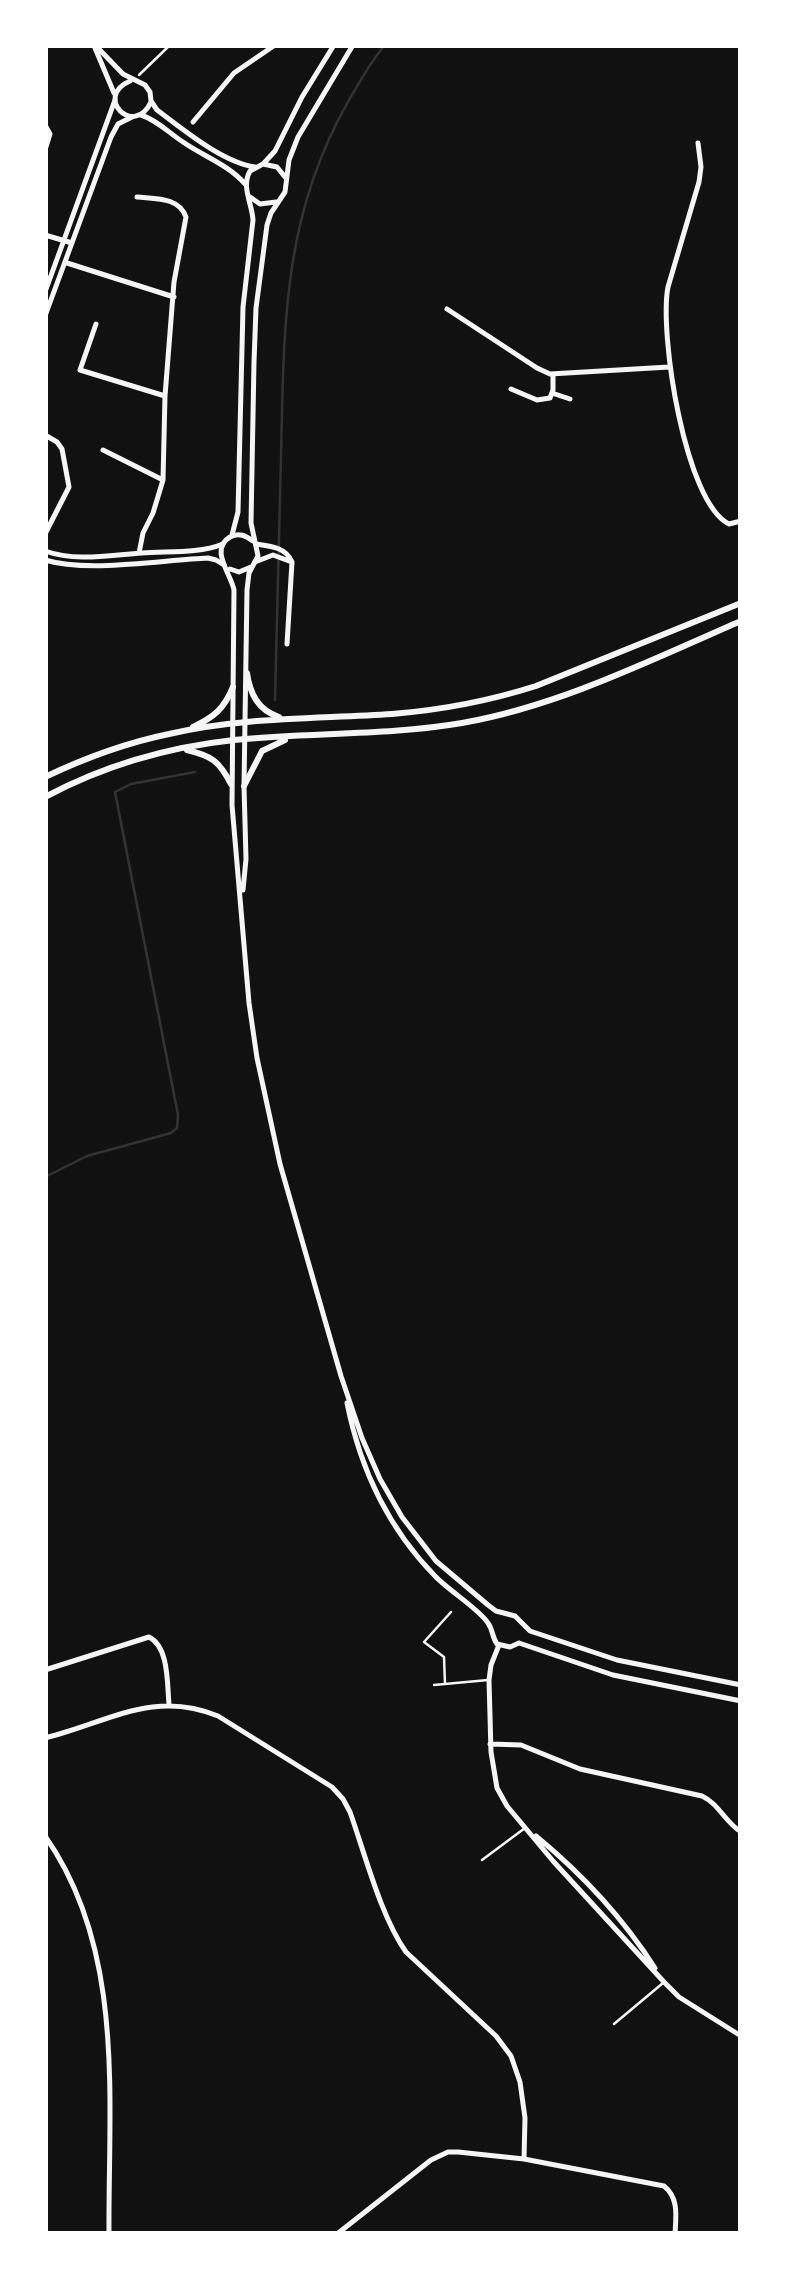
<!DOCTYPE html>
<style>
body{margin:0}
#map{position:relative;width:786px;height:2279px;overflow:hidden;background:#111;font-family:Manrope,sans-serif}
canvas{display:block}
.frame{position:absolute;inset:0;border:48px solid #fff;pointer-events:none}
</style>
<div id="map">
<canvas width="786" height="2279"></canvas>
<div class="frame"></div>
</div>
<script>
const g = document.querySelector('canvas').getContext('2d');
g.lineJoin = 'round';
function trace(path, color, width, dash) { g.strokeStyle = color; g.lineWidth = width; g.lineCap = dash ? 'butt' : 'round'; g.setLineDash(dash || []); g.stroke(path); }
const stream = new Path2D(`
 M275 700C277 619 279 538 281 457 284 329 282 217 348 102 359 83 370 62 385 45
 M45 1177 87 1156 171 1133 177 1128 178 1115 115 792 131 784 195 772`);
const path = new Path2D(`
 M139 75 170 45`);
const service = new Path2D(`
 M445 1684 444 1657 424 1642 451 1612
 M434 1685 488 1680
 M482 1860 525 1828
 M614 2024 663 1983`);
const minor = new Path2D(`
 M193 122 234 73 275 45
 M45 125 50 134 45 150
 M698 143 701 167 699 182 668 287C659 333 685 503 729 524L741 521
 M137 197C156 199 179 197 186 217L174 282 165 396 163 480 153 513 143 533 139 553
 M45 235 72 243
 M67 263 174 297
 M45 292 115 100
 M447 309 537 368 550 374 669 367
 M45 316 111 137 118 124 132 117
 M96 324 80 370 165 396
 M511 389 537 400 550 398 553 390V374
 M552 393 570 399
 M45 435 57 442 62 449 69 487 45 534
 M103 450 163 480
 M256 544C270 546 286 547 292 562L287 644
 M45 551C76 562 110 555 142 553 168 551 198 554 223 544
 M45 560C88 573 162 560 208 558L216 560 224 565
 M255 562 273 555 289 561
 M499 1645 491 1665 489 1680 491 1752 497 1788 507 1806 553 1861 664 1982 679 1997 741 2036
 M45 1670 149 1637C169 1647 167 1683 169 1704
 M45 1738C107 1723 153 1689 218 1716L332 1787 343 1799 350 1812C365 1854 381 1917 406 1952L496 2036 511 2056 520 2082 525 2118 524 2159
 M490 1744 521 1745 580 1769 702 1796C719 1804 725 1822 741 1832
 M536 1836C582 1874 623 1918 655 1968
 M337 2234 431 2160 448 2152H458L524 2159 664 2186C679 2198 676 2216 675 2234`);
const tertiary = new Path2D(`
 M95 45 123 74 145 85 150 92 151 101 157 110C184 130 222 162 255 167
 M95 48 114 93
 M130 81C93 97 134 138 151 102
 M141 115C157 120 169 133 183 142 203 156 229 165 245 184
 M264 163 275 151 302 97 334 45
 M250 197 260 204 276 202
 M232 535 238 512 243 307 253 220C252 203 241 187 250 171L263 164 277 167 285 177
 M253 541C246 536 239 532 230 537 209 549 231 574 234 590L232 805 249 1003 257 1058 280 1164 341 1376 362 1438 380 1479 402 1517 436 1561 488 1605 496 1611 515 1616 530 1631 617 1660 741 1685
 M230 569 239 572 251 567
 M243 890 246 859 244 786 247 590 249 573 258 556 251 523 254 362 256 308 267 225 271 213 285 192 289 160 298 137 353 45
 M347 1403C360 1468 388 1528 435 1576 448 1590 479 1609 488 1623 493 1630 492 1637 497 1644L510 1647 519 1643
 M519 1643 613 1675 741 1701
 M45 1836C126 1951 108 2101 109 2234`);
const secondary = new Path2D(`
 M247 673C250 694 258 710 279 717
 M193 727C214 717 224 709 233 687
 M187 750C212 756 219 761 231 784
 M45 777C85 758 125 743 169 734 241 717 318 719 392 714 441 710 489 701 536 686L741 603
 M244 786 262 751 285 740
 M45 797C103 766 169 747 234 740 310 732 386 736 462 723 559 706 651 660 741 621`);
trace(stream, '#333', 2.5);
trace(path, '#f5f5f5', 2.5);
trace(service, '#f5f5f5', 2.5);
trace(minor, '#f5f5f5', 5);
trace(tertiary, '#f5f5f5', 5);
trace(secondary, '#f5f5f5', 6);
</script>
